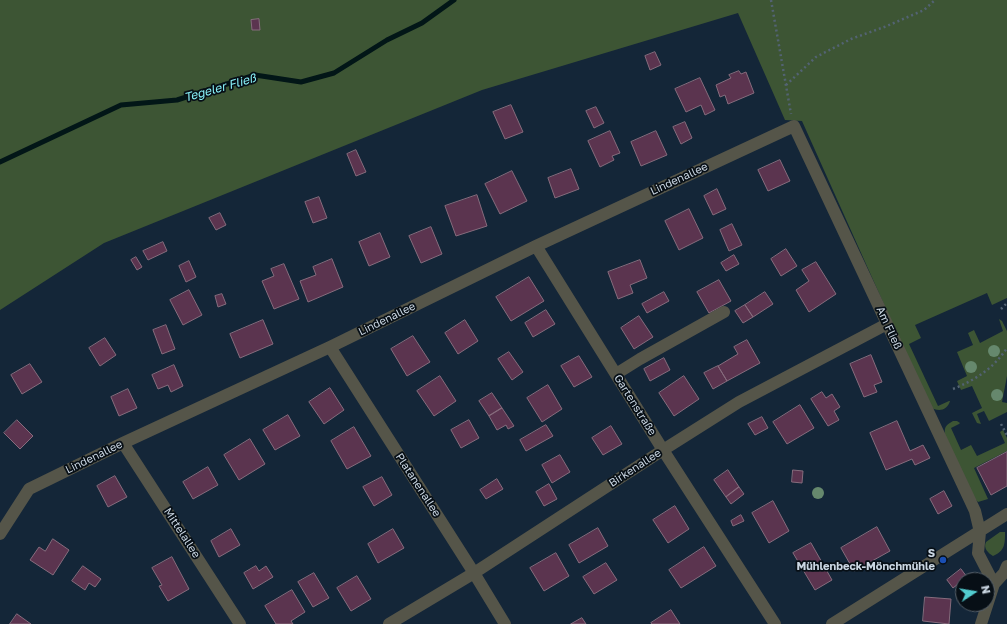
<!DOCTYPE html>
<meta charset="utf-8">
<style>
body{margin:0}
#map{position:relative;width:1007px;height:624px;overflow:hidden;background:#142638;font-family:"Golos Text",sans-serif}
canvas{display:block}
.north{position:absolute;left:955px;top:572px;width:40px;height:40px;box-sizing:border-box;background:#070f16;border:1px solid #555f68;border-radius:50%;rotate:78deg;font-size:11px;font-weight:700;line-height:16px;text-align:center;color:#cad6e2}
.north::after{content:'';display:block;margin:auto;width:14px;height:18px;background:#52cdd0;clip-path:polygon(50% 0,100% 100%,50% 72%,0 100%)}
</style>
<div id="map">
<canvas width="1007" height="624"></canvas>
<div class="north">N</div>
</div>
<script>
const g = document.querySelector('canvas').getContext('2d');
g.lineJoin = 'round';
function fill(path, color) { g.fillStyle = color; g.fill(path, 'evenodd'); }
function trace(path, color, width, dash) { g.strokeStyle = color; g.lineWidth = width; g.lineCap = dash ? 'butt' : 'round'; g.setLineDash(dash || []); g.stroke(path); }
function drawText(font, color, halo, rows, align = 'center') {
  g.font = font + ' "Golos Text",sans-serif'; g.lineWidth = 3.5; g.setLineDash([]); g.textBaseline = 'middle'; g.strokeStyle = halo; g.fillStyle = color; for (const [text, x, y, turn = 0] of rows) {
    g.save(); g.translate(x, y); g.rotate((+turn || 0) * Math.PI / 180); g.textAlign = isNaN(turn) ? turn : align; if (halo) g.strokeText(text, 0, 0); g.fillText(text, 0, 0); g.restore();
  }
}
const green = new Path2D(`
 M0 0H1007V298L992 305 987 293 915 325 921 338 909 344 938 406 949 401H950C947 411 938 412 930 407L802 121 785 120 738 13 482 90 104 243 0 310Z
 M999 319 1002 321 1007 331V376L1002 402 1007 403V412L989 421 984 411 977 414 981 424 977 423 972 413 982 408 972 386 961 390 957 381 967 376 957 352 973 345 968 333 974 330 980 343 1003 331Z
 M953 421H957L960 423 959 424 951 428 961 450 971 445 977 456 1005 443 1000 432 1003 430 1007 438V451L974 468 988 499 978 502 974 498 945 435C944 427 946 425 953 421Z
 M1000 532H1005C1005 544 1005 551 993 556 988 553 983 548 986 542Z`);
const stream = new Path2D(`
 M0 162 121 105 177 100 255 75 301 82 334 73 387 40 422 23 454 0`);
const building = new Path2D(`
 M259 19 260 30H252L251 20Z
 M655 52 661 65 650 70 645 56Z
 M739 71 741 74 746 72 754 93 728 104 725 95 720 97 716 85 731 78 729 75Z
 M700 78 715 110 705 115 701 105 686 112 675 89Z
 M511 105 523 132 505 139 493 112Z
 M596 107 604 123 594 128 586 111Z
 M685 122 692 138 681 144 673 127Z
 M610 131 620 153 612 156 614 160 600 167 588 141Z
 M656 131 667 155 641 166 631 142Z
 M356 150 366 172 356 176 347 154Z
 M780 160 790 181 768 191 758 170Z
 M571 169 579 189 555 198 548 178Z
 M512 171 527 201 500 214 485 184Z
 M717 189 726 209 713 215 704 196Z
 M477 195 487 226 456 236 445 206Z
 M319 197 327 218 313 223 305 202Z
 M689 209 703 238 679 250 665 221Z
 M220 213 226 225 216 230 209 218Z
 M732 224 742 245 729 251 720 230Z
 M431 227 442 254 421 263 409 236Z
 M380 233 390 257 369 266 359 242Z
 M163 242 167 251 148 260 143 251Z
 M786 249 797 266 781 276 771 259Z
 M734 255 739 264 726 271 721 263Z
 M136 257 142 267 137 270 131 260Z
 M332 259 343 287 308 302 300 281 316 275 313 267Z
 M640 260 647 278 630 285 633 293 618 299 608 272Z
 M189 261 196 277 186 282 179 266Z
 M816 262 836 294 809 312 796 290 809 281 802 270Z
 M284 264 299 299 274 309 262 281 274 276 271 269Z
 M529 277 544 301 511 321 496 297Z
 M719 280 731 301 709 313 697 292Z
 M189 290 202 315 183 325 170 300Z
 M664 292 669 301 647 313 642 304Z
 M765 292 773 304 753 317 745 305Z
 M222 294 226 304 218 307 215 296Z
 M745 305 753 317 743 323 735 311Z
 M546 310 555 324 533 337 525 323Z
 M639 316 653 337 634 349 621 328Z
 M263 320 273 344 240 358 230 334Z
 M465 320 478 341 458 354 445 333Z
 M166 325 175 349 162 354 153 330Z
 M413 336 430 362 407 376 391 349Z
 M105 338 116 355 100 366 89 348Z
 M747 340 760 363 727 381 718 366 738 354 734 347Z
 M509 352 523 372 512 380 498 359Z
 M871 355 882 382 874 385 877 392 864 397 850 364Z
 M579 356 592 377 574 387 561 366Z
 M664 358 670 370 650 381 644 369Z
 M30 364 42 382 22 394 11 375Z
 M174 365 183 386 171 392 168 385 158 389 152 375Z
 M718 366 727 381 713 389 704 373Z
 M440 376 456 401 434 416 417 391Z
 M684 376 699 399 674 416 659 393Z
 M548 385 562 409 542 422 527 398Z
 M330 388 344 410 324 424 309 402Z
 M128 389 137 408 119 416 111 397Z
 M822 392 826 398 832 394 840 407 834 411 839 420 828 426 811 399Z
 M492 393 502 408 489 416 479 401Z
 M800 405 814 428 787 444 773 422Z
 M502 408 514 426 508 429 506 425 497 430 489 416Z
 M288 415 300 436 275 450 263 430Z
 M762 417 768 428 755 435 748 424Z
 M17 420 33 436 20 449 4 433Z
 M469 420 479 438 461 448 451 430Z
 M897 421 910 451 923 445 930 458 915 465 912 459 886 470 870 433Z
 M546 425 553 436 526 451 520 440Z
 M611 426 622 444 603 455 592 438Z
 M354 427 371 456 347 469 331 441Z
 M250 439 265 464 239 480 224 455Z
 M1007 452V486L991 495 977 468Z
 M560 455 570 472 552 483 542 465Z
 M208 467 218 485 193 499 183 482Z
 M728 470 739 487 726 497 714 480Z
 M793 470 803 471 802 483 792 482Z
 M115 476 127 497 108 507 97 486Z
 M382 477 392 495 374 506 363 487Z
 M497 479 503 489 486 499 480 490Z
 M549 484 557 499 544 506 536 492Z
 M739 487 744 494 731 504 726 497Z
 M944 491 952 506 938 514 930 499Z
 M773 501 789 531 769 543 752 513Z
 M675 506 689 529 668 543 653 520Z
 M741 515 744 521 733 526 731 521Z
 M877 527 890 551 854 571 841 548Z
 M598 528 608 546 579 563 569 545Z
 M231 529 240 545 219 557 211 541Z
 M393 529 404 548 378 563 368 544Z
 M53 539 69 550 53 575 30 560 39 547 45 551Z
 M811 543 832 580 815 590 793 553Z
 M704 547 716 566 681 588 669 570Z
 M556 553 569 576 544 591 530 568Z
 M172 557 189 589 168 601 159 586 162 585 152 568Z
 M606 563 617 580 594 594 583 577Z
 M83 566 101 579 95 587 89 583 85 590 72 581Z
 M256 566 259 571 266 566 273 577 253 589 244 573Z
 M961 569 967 577 953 588 947 580Z
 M314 573 329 598 313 607 298 582Z
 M357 576 371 599 351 611 337 588Z
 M292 590 305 612 291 621 293 624H276L265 606Z
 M925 597 951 599 949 624 923 621Z
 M671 610 680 624H652L651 623Z
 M17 614 31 624H10Z
 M582 618 586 624H571Z`);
const path = new Path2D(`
 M771 0 791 114
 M786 85 816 57 851 39 887 26 924 10 935 0
 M1001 309 1007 303
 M953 389C975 380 993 369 1007 348
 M1001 424 1007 435`);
const minor = new Path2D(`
 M536 246 663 450 775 624
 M330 347 474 573 505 624
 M616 374 640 359 724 312
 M123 443 240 624
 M0 534 29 489 123 443 330 347 536 246 794 126 975 511 980 532 978 553 994 584
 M389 624 474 573 663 450 739 402 887 324
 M832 624C890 587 949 551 1007 514
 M981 624 994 584 1004 573 1007 566`);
const trees = [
 [994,351],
 [971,367],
 [997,395],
 [818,493]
];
const markers = [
 [943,560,4,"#1a4fb4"]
];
const streetNames = [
 ["Lindenallee",679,179,-25],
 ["Lindenallee",387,319,-26],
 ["Am Fließ",889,328,65],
 ["Gartenstraße",635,405,58],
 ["Lindenallee",94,457,-26],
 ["Birkenallee",635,468,-33],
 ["Platanenallee",418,485,57],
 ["Mittelallee",182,533,57]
];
const poiNames = [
 ["S",935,554],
 ["Mühlenbeck-Mönchmühle",935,567]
];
const waterNames = [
 ["Tegeler Fließ",220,88,-16]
];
fill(green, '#3d5534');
trace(stream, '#021617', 5);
fill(building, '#5b344f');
trace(building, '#866c7d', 1);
trace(path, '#536373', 2.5, [2, 3]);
trace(minor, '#555549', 12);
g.fillStyle = '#66886d';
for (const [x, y] of trees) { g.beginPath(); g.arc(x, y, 6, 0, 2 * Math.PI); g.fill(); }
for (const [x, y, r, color] of markers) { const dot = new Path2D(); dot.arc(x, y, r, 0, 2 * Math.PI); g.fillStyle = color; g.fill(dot); trace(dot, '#070f16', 1.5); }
drawText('11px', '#cad6e2', '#070f16', streetNames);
drawText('bold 11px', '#cad6e2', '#070f16', poiNames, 'right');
drawText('italic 12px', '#89f2f9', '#070f16', waterNames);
</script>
